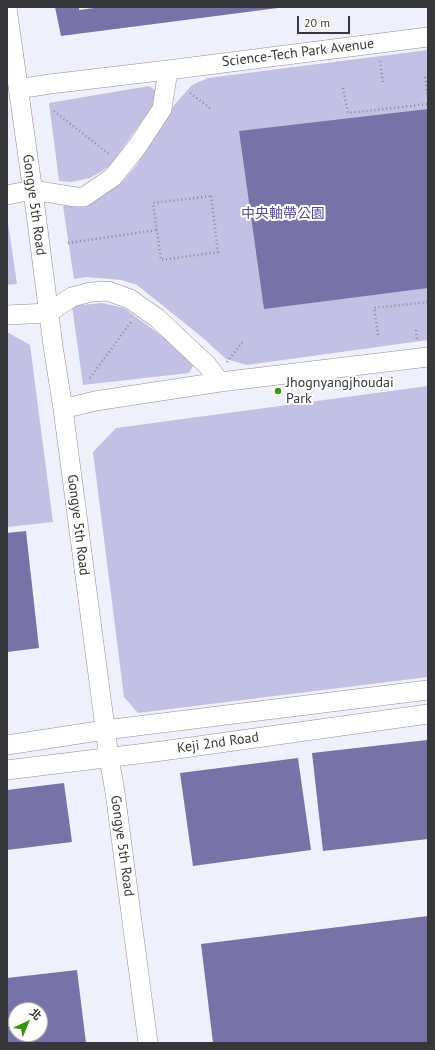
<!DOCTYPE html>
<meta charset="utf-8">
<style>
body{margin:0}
#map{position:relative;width:435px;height:1050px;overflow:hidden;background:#f0f0fd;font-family:"PT Sans","Noto Sans TC",sans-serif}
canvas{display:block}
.frame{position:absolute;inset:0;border:8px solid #36363b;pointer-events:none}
.north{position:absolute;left:8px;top:1002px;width:40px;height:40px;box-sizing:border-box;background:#fff;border:1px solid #afafb1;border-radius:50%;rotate:44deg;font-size:11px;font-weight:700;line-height:16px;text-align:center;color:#36363b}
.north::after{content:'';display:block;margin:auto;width:14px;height:18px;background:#3b940a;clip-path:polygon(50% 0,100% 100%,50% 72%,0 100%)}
.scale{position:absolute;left:297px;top:16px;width:53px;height:18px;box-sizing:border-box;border:2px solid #36363b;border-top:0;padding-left:5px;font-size:12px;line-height:14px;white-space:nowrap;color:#36363b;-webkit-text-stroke:3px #fff;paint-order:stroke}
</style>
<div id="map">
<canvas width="435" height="1050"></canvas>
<div class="frame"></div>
<div class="north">北</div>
<div class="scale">20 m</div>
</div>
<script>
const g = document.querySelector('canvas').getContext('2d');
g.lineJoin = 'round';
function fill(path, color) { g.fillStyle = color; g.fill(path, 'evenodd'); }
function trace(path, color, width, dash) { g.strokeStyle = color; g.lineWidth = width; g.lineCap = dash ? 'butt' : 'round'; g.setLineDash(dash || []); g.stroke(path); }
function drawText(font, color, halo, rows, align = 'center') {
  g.font = font + ' "PT Sans","Noto Sans TC",sans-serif'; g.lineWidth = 4; g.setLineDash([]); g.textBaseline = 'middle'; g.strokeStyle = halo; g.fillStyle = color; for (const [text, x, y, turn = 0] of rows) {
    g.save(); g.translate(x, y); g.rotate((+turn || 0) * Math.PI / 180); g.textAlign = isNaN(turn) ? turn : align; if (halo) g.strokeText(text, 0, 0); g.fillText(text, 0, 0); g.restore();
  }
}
const green = new Path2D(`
 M428 50V340L247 365 226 359 203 338 137 285 121 280 86 277 74 279 63 206 80 204 103 195 123 181 136 166 175 104 192 85 208 78Z
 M149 86 158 92 157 100 110 166 90 178 71 182 59 181 49 103Z
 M7 216 17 284 7 285Z
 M102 303 124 308 190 357 193 366 189 373 83 385 72 306Z
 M7 332 30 345 53 522 7 527Z
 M428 386V677L138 713 124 697 93 452 116 428Z`);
const building = new Path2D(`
 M55 7H79V10L102 7H278V8L61 36Z
 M428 109V288L264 309 239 131Z
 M26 531 39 648 7 652V533Z
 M427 740 428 747V839L323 851 312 753Z
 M298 758 311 850 193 866 180 773Z
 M64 783 72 842 7 850V790Z
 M428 916V1043H213L201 944Z
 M77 970 86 1043H7V978ZM16 1010H40V1034H16Z`);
const path = new Path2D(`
 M380 61 383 83
 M425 77 428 97
 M343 88 348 113 428 104
 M190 93 210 108
 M54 111 109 154
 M211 196 218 252 161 260 153 203Z
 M68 243 157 230
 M416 330 417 341
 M378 335 374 308 428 302
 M227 362 244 340
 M90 378 131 322`);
const minor = new Path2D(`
 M7 8 36 214 53 346 63 409 109 758 115 792 148 1043
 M18 89 50 84 168 70 428 37
 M7 195 32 190 76 197H84L113 177 137 147 162 109 168 70
 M7 315 48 313 72 297 91 292 108 291 130 299 157 318 207 365 220 382
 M63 409 95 401 220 382 428 357
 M7 745 105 730 428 690
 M7 770 162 751 428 714`);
const markers = [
 [278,391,4,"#3b940a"]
];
const streetNames = [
 ["Science-Tech Park Avenue",298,53,-7],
 ["Gongye 5th Road",34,205,82],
 ["Gongye 5th Road",78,525,83],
 ["Keji 2nd Road",218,743,-8],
 ["Gongye 5th Road",122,846,82]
];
const parkNames = [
 ["中央軸帶公園",283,214]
];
const poiNames = [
 ["Jhognyangjhoudai",286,383],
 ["Park",286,399]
];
fill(green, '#c3c0e4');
fill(building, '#7873a7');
trace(minor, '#8d8c98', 20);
trace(path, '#8c8c95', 2.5, [1, 3]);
trace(minor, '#fff', 19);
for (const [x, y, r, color] of markers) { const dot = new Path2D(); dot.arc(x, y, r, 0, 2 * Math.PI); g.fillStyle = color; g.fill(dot); trace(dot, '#fff', 1.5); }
drawText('14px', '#36363b', '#fff', streetNames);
drawText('14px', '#53498d', '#fff', parkNames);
drawText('14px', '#36363b', '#fff', poiNames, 'left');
</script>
